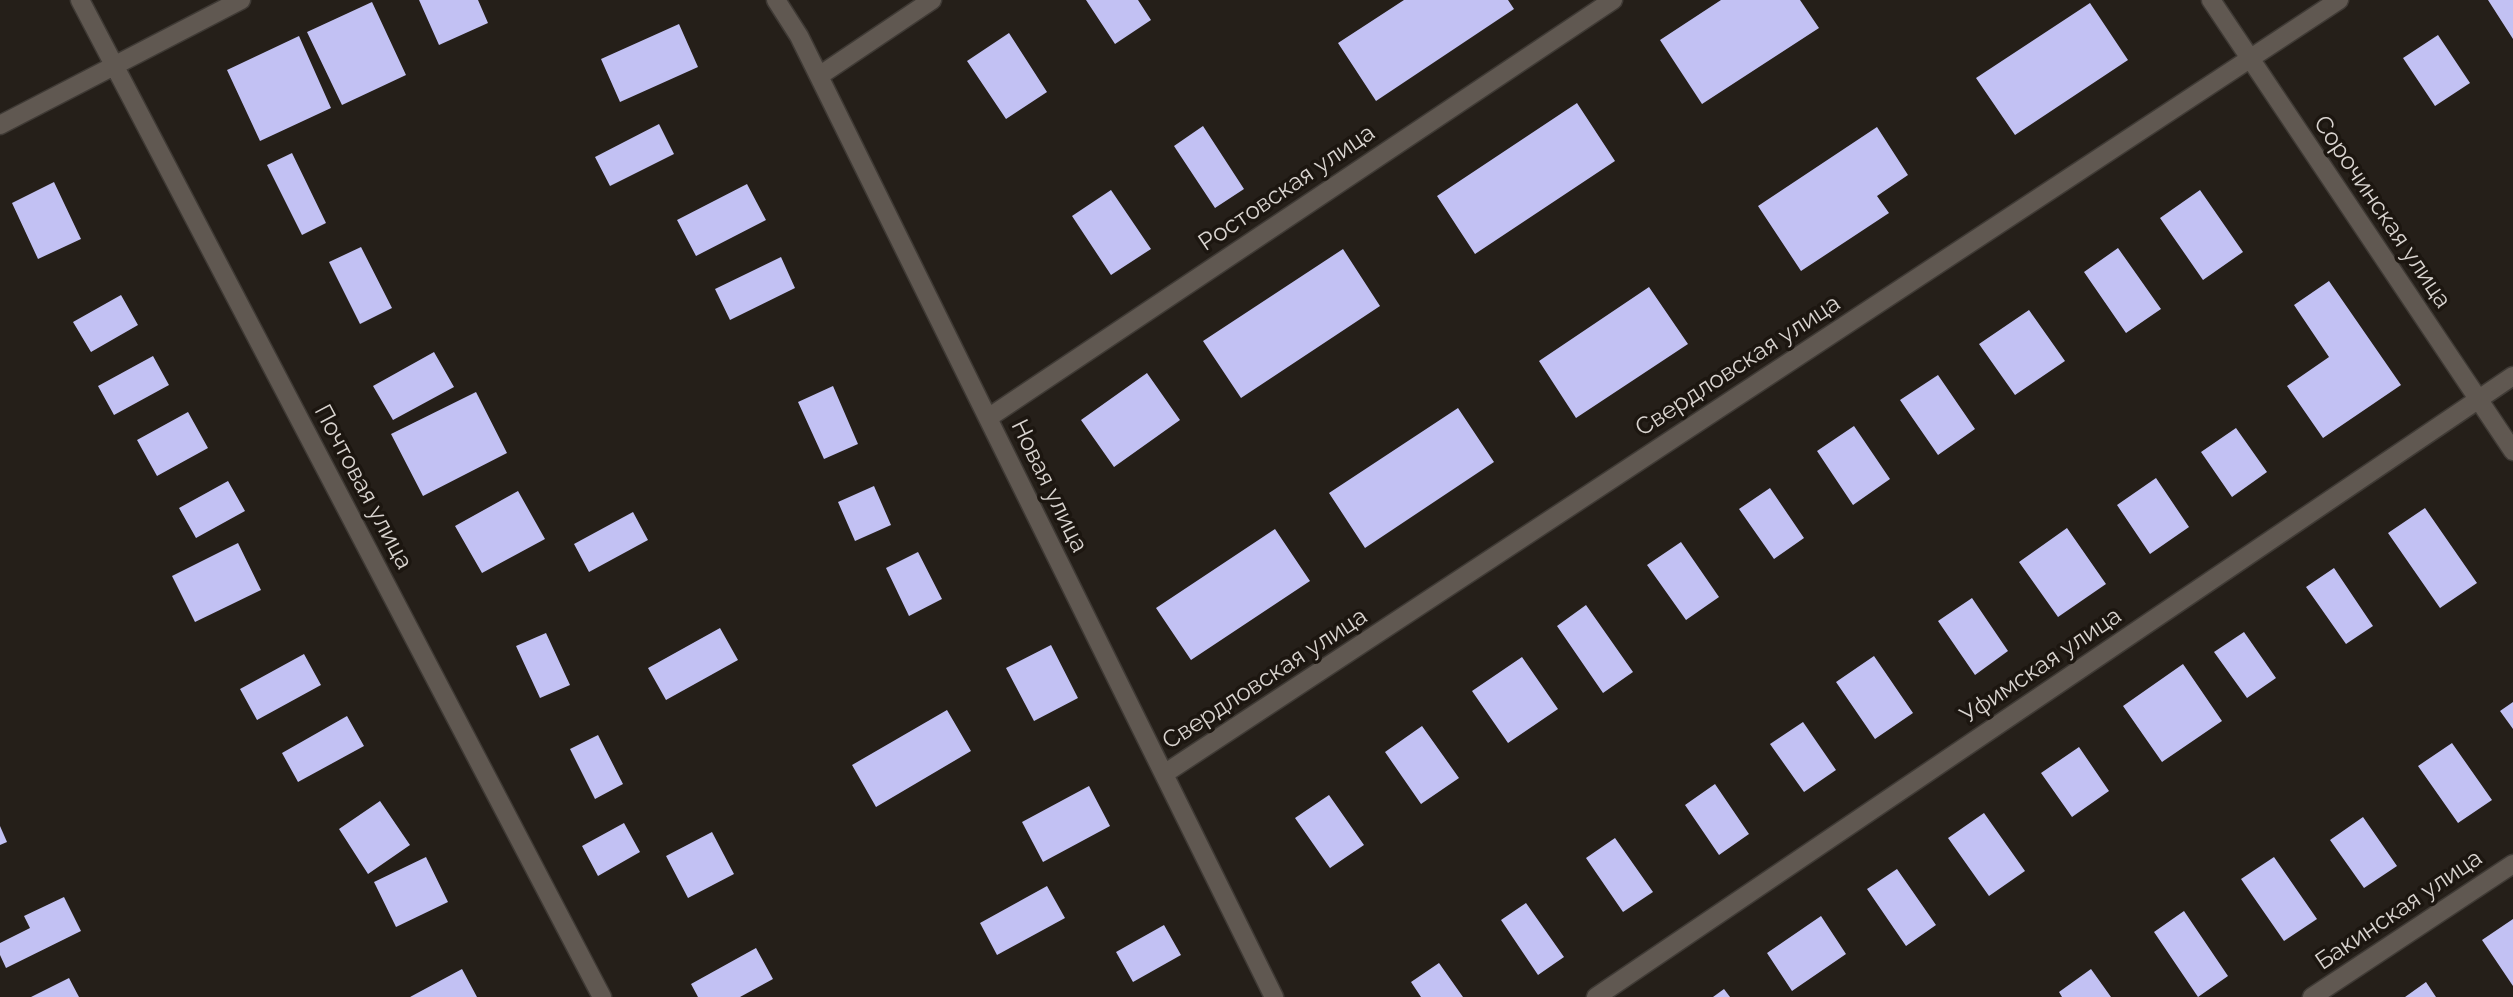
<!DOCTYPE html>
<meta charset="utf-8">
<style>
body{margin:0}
canvas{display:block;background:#251f19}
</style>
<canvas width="2513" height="997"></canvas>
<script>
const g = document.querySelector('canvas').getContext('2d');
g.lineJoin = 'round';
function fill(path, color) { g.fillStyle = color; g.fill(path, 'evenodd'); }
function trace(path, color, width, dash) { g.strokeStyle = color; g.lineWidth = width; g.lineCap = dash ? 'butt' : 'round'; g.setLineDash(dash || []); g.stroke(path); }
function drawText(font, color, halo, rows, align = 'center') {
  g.font = font + ' Raleway,sans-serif'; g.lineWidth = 7; g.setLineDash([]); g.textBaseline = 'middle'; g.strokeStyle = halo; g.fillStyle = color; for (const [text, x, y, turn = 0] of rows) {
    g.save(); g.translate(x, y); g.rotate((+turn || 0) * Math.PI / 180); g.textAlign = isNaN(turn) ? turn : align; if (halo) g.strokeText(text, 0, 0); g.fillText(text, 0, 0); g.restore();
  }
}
const building = new Path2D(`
 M419 0H478L488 23 439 45Z
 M1086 0H1138L1151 20 1115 44Z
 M1404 0H1508L1514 9 1376 101 1338 43Z
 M1721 0H1800L1819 28 1702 104 1660 40Z
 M2488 0H2513V39Z
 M372 2 406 75 342 105 307 32Z
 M2090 3 2128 60 2015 135 1976 78Z
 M679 24 698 67 620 102 601 59Z
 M1009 33 1047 92 1006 119 967 61Z
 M2438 35 2470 83 2435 106 2403 58Z
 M299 36 331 108 260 141 227 70Z
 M1577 103 1615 161 1475 254 1437 196Z
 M659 124 674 154 610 186 595 157Z
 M1203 126 1244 189 1215 208 1174 146Z
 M1877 127 1908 175 1877 196 1889 213 1801 271 1758 206Z
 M292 153 326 223 302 235 267 165Z
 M54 182 81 239 38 259 12 203Z
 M747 184 766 220 696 256 677 220Z
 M1111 190 1151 249 1111 275 1072 216Z
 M2200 190 2243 252 2203 280 2160 218Z
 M361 247 392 308 360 324 329 262Z
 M2118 248 2161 309 2126 333 2084 272Z
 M1343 249 1380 306 1241 398 1203 341Z
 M781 257 795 288 730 320 715 289Z
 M2329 281 2401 385 2323 438 2287 386 2329 357 2294 305Z
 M1649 287 1688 344 1576 418 1539 361Z
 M121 295 138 325 91 352 73 322Z
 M2029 310 2065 361 2015 395 1979 344Z
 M434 352 454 387 393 420 373 386Z
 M153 356 169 385 114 415 98 386Z
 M1147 373 1180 420 1114 467 1081 420Z
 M1938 375 1975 429 1938 455 1900 400Z
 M833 386 858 444 824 459 798 402Z
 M476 392 507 453 423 496 391 434Z
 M1458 408 1494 462 1365 548 1329 493Z
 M188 412 208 448 157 476 137 440Z
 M1854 426 1890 479 1853 505 1817 451Z
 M2236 428 2267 472 2232 497 2201 452Z
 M2156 478 2189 527 2150 554 2117 505Z
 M228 481 245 511 196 538 179 508Z
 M874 486 891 525 855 541 838 502Z
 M1770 488 1804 538 1774 559 1739 509Z
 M518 491 545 539 482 573 455 526Z
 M2425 508 2477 583 2440 608 2388 533Z
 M633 512 648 540 589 572 574 544Z
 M2067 528 2106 584 2058 617 2019 562Z
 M1275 529 1310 581 1191 660 1156 608Z
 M1681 542 1719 597 1686 620 1647 565Z
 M238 543 261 590 195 622 172 576Z
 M918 552 942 599 909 616 886 568Z
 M2334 568 2373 626 2346 644 2306 587Z
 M1972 598 2008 651 1975 675 1938 621Z
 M1586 605 1633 672 1603 693 1557 626Z
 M720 628 738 660 666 700 648 668Z
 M2244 632 2276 678 2247 698 2214 652Z
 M546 633 570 685 540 698 516 646Z
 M1051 645 1078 698 1034 721 1006 668Z
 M304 654 321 685 257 720 240 689Z
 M1874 656 1913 713 1875 739 1836 682Z
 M1522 657 1558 709 1508 743 1472 691Z
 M2183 664 2222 721 2162 762 2123 706Z
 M2513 702V729L2500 711Z
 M947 710 971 751 876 807 852 765Z
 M347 716 364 746 298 782 282 753Z
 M1803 722 1836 770 1804 792 1770 744Z
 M1422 726 1459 778 1421 804 1385 752Z
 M598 735 623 784 595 799 570 749Z
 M2452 743 2492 800 2458 823 2418 766Z
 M2079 747 2109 791 2072 817 2041 773Z
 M1715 784 1749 834 1719 855 1685 805Z
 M1089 786 1110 826 1043 862 1022 822Z
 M1329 795 1364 845 1330 868 1295 818Z
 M380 801 410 845 368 874 339 829Z
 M1984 813 2025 871 1989 896 1948 838Z
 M2363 817 2397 866 2364 888 2330 840Z
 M624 823 640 852 598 876 582 846Z
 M0 826 7 842 0 845Z
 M712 832 734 874 688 898 666 856Z
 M1615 838 1653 892 1623 912 1586 858Z
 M426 857 448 902 396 927 374 882Z
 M2274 857 2317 919 2284 941 2241 879Z
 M1897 869 1936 925 1906 946 1867 889Z
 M1047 886 1065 918 997 955 980 923Z
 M64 897 81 931 6 968 0 955V943L30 928 24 916Z
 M1526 903 1564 957 1538 975 1501 920Z
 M2184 911 2228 976 2198 997 2154 932Z
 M1821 916 1846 954 1792 991 1767 953Z
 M2513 919V986L2482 940Z
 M1164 925 1181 955 1133 982 1116 952Z
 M756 948 773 979 740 997H698L691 984Z
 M1439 963 1463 997H1421L1411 982Z
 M462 969 477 997H410Z
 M2091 969 2111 997H2062L2059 992Z
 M69 978 79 997H31Z
 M2426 982 2436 997H2405Z
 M1724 989 1730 997H1713Z`);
const street = new Path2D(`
 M80 0 602 997
 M776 0 799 36 1274 997
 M2211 0 2513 451
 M819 76 932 0
 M0 125 241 0
 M988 418 1613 0
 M1164 774 2339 0
 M1596 997 2513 376
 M2312 997 2513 864`);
const streetNames = [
 ["Ростовская улица",1287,188,-34],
 ["Сорочинская улица",2382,212,56],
 ["Свердловская улица",1738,366,-33],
 ["Новая улица",1049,486,64],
 ["Почтовая улица",363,487,62],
 ["Уфимская улица",2041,666,-34],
 ["Свердловская улица",1265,679,-33],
 ["Бакинская улица",2399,910,-34]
];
fill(building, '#c2c1f3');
trace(street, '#3f3a35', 21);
trace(street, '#605851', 18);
drawText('24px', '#d9d4d0', '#1c1610', streetNames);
</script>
